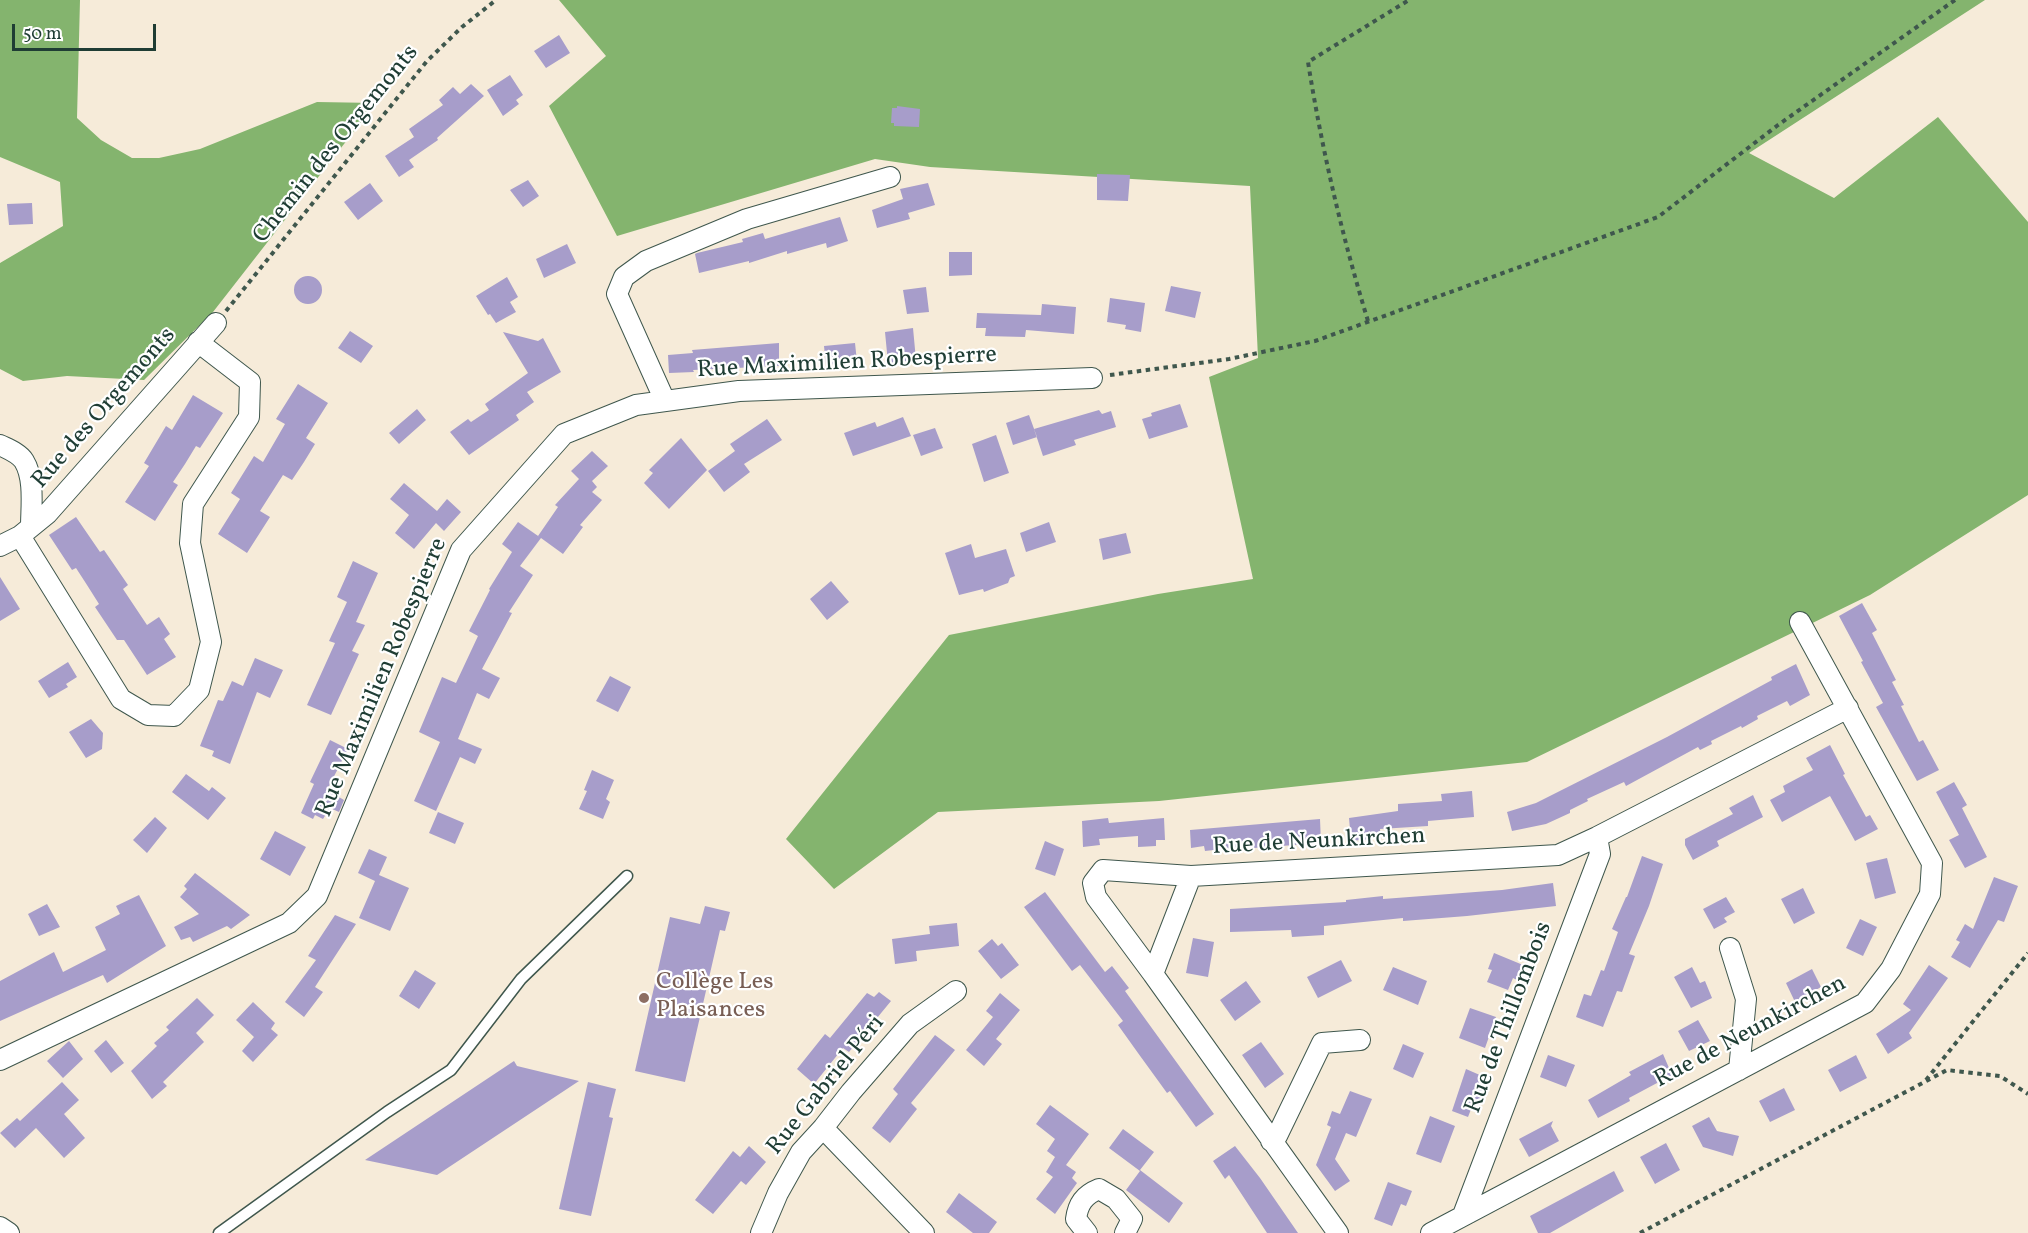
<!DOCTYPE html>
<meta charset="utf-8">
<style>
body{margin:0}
#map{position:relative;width:2028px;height:1233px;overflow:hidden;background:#f6ebd9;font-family:Vollkorn,serif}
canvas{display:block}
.scale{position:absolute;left:12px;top:24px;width:144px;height:27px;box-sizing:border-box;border:3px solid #1f3d34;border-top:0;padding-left:8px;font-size:18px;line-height:21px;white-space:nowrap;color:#1f3d34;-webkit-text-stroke:4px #fff;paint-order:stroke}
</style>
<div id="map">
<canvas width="2028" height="1233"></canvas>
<div class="scale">50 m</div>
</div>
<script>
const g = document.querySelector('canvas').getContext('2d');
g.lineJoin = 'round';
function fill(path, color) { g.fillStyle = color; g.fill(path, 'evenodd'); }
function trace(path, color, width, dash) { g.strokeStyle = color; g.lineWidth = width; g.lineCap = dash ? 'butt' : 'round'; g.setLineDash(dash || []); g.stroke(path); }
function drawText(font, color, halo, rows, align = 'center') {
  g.font = font + ' Vollkorn,serif'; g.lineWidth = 4.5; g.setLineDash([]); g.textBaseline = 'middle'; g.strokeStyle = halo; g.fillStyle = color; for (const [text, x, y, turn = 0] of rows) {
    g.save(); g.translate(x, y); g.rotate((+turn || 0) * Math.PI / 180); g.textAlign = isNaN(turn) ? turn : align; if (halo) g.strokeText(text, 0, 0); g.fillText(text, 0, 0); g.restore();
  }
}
const forest = new Path2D(`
 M0 0H80L77 118 101 140 132 158H159L200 149 317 102 376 103 213 312 144 380 67 376 23 381 0 369V263L63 226 60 182 0 157Z
 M559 0H1985L1749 153 1834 198 1938 117 2028 222V495L1870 595 1527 762 1159 801 938 812 834 889 786 839 949 635 1158 594 1253 579 1209 377 1258 358 1250 186 930 167 875 159 617 236 549 106 606 56Z`);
const building = new Path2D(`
 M559 35 570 53 546 68 534 51Z
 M510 75 523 95 516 100 519 104 503 116 487 90Z
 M471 84 484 96 437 138 438 140 409 160 414 167 399 177 385 156 414 137 409 129 443 105 439 100 453 87 460 94Z
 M897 106 920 109 919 127 894 126V123H891L892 108H897Z
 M1097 174 1130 175 1128 201 1097 200Z
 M528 180 539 196 523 207 510 190Z
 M370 183 383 201 358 220 344 202Z
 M928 183 935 205 908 213 910 219 877 228 872 210 903 199 900 189Z
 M32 203 33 224 9 225 7 204Z
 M840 217 848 241 827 248 826 243 787 254V251L749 263V261L699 273 695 254 697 253 743 242 742 239 763 233 765 239Z
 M567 244 576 263 544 278 536 259Z
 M949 252H972V275L949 276Z
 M294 290a14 14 0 1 1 28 0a14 14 0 1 1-28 0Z
 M507 277 518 297 510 302 516 312 496 323 490 314 488 315 476 296Z
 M1171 286 1201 292 1195 318 1165 311Z
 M926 287 929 312 907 314 903 290Z
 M1110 298 1145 303 1141 332 1125 329 1126 325 1107 322Z
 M1042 304 1076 307 1074 334 1026 330 1025 337 985 336 986 328H976L977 313 1041 315Z
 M913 328 916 360 888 363 885 332Z
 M350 331 373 346 361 363 338 348Z
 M503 332 538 341 543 338 561 372 527 392 534 402 516 415 519 420 469 455 450 432 468 419 471 422 489 410 485 404 528 373Z
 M779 343V366L693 370 694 372 669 373 668 355 693 353 692 350Z
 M855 343 857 362 826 365 824 346Z
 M298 384 328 403 306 438 315 444 304 462 292 480 283 475 260 511 270 517 247 553 218 534 240 499 231 493 254 456 263 462 285 424 276 419Z
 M193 395 223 413 200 448 196 446 185 464 173 482 178 485 155 521 125 502 149 466 144 463 166 426 172 430Z
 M1180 404 1188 427 1149 439 1142 419 1152 416 1151 413Z
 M417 409 426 420 399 444 389 433Z
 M1099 410 1102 414 1111 411 1116 427 1074 440 1076 445 1043 456 1034 429Z
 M1029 415 1037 437 1013 445 1006 423Z
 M903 417 911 436 853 456 844 433 875 422 877 427Z
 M767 419 782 440 744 464 750 472 724 492 708 471 735 451 730 444Z
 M935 428 943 448 921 456 913 435Z
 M996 435 1009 473 984 482 972 444Z
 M681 438 707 470 669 509 644 483 653 473 649 470Z
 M592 451 608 466 592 481 597 487 592 492 602 500 580 525 583 527 563 554 541 538 520 566 533 575 509 612 512 613 482 669 500 678 489 699 477 693 458 739 482 749 475 764 460 757 436 811 414 801 440 742 419 732 442 677 456 683 478 636 469 631 490 590 489 589 512 552 502 544 518 522 541 538 538 536 558 507 555 505 579 479 571 471Z
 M404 483 437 511 447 499 461 512 444 531 436 523 414 549 395 533 409 515 390 499Z
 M76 517 100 552 104 550 128 585 123 589 147 625 159 617 170 634 164 639 176 657 147 675 124 640H117L95 607 99 604 87 585 76 568 72 570 49 535Z
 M1049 522 1056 542 1026 552 1020 533Z
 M1126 533 1131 553 1103 560 1099 539Z
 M971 544 975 558 1006 549 1015 576 1010 578 1008 583 984 592 983 589 959 595 945 553Z
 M353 561 378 573 356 622 365 625 352 651 359 654 331 715 307 705 335 643 329 641 347 602 337 597Z
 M0 577 20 609 0 621Z
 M831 581 849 602 827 620 810 599Z
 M1862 603 1877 630 1872 633 1896 680 1892 682 1904 705 1901 706 1919 742 1923 740 1939 770 1917 781 1876 707 1883 703 1861 662 1863 661 1839 616Z
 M255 658 283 670 270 698 257 692 230 764 212 756 214 751 200 746 218 700 223 701 232 681 243 686Z
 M68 662 77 677 66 684 68 687 49 698 38 681Z
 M1796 664 1810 695 1790 706 1787 701 1757 716 1758 719 1742 728 1741 726 1711 741 1712 744 1700 750 1698 747 1626 786 1624 782 1587 799 1588 801 1570 810V813L1546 824 1512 831 1507 812 1536 803 1667 737 1772 680 1771 677Z
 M610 676 631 687 618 712 596 701Z
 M91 719 103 733 102 749 86 758 69 732Z
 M330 740 348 749 327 790 344 800 339 812 330 808 323 819 315 815 313 819 301 813 314 784 310 782Z
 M1830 745 1845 774 1843 775 1866 817 1870 815 1878 829 1855 841 1830 796 1782 822 1770 800 1785 792 1783 786 1813 770 1806 758Z
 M592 770 614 780 606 799 610 802 603 819 579 809 587 791 584 790Z
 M186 774 209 791 212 787 226 798 208 820 172 792Z
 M1954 782 1967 805 1962 808 1987 857 1965 868 1949 840 1959 835 1936 792Z
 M1472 791 1474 817 1428 821V826L1380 829 1381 838 1351 841 1349 818 1398 811V804L1442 801 1441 794Z
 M1753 795 1763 817 1717 841 1719 846 1693 860 1685 845V839L1733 814 1729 808Z
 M438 812 464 823 455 844 429 833Z
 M155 817 167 828 147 853 133 840Z
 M1108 818 1109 823 1164 818 1165 840H1156V846L1138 847V836L1099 839 1100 845 1083 847 1082 821Z
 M1320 819 1321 843 1241 849V847L1205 851 1204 846 1191 848 1190 830Z
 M275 831 306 847 290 876 260 859Z
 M1045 841 1064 849 1055 876 1035 869Z
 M369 849 387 857 379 875 409 888 390 931 359 918 375 881 358 873Z
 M1642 856 1663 864 1649 906 1629 954 1635 956 1622 992 1617 991 1603 1027 1576 1017 1584 994 1591 996 1601 970 1604 971 1618 932 1612 929 1626 897H1627Z
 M1887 858 1896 893 1875 899 1866 863Z
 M195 873 250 915 231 929 227 926 193 942 190 937 181 940 174 927 199 914 180 897 187 889 184 886Z
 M1994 877 2018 886 2004 922 1998 920 1970 968 1951 957 1960 942 1956 940 1965 924 1973 929Z
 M1553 883 1556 906 1467 916 1403 921V918L1324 926V935L1292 937 1291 930 1230 932V909L1346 902V900L1383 896V899L1502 890Z
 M1803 888 1815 913 1794 924 1781 899Z
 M1045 892 1105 972 1112 966 1129 988 1125 991 1214 1114 1196 1127 1170 1091 1167 1093 1138 1053 1118 1025 1123 1021 1080 965 1072 971 1024 907Z
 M139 895 166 946 107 983 103 975 0 1021V981L54 952 63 972 106 950 95 927 120 914 116 906Z
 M1726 897 1735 912 1724 918 1727 922 1714 929 1703 909Z
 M47 904 60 927 39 936 28 914Z
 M705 906 730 912 725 931 720 930 685 1082 635 1071 670 917 700 924Z
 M335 915 356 924 315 987 323 992 304 1017 285 1002 316 960 308 956Z
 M1860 919 1877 927 1863 956 1846 948Z
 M957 923 959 946 916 951 917 961 895 964 892 939 930 934 929 926Z
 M1193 938 1214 942 1208 977 1186 973Z
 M992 939 998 946 1002 943 1019 965 1001 979 978 951Z
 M1494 953 1523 965 1517 980 1513 978 1508 990 1487 982 1492 970 1488 969Z
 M1341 960 1352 981 1318 998 1307 977Z
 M1929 965 1948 978 1909 1033 1912 1038 1888 1054 1876 1034 1911 1010 1903 1004Z
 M1393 967 1427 981 1418 1005 1383 990Z
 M1692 967 1700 983 1705 981 1712 998 1691 1008 1674 977Z
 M1812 969 1821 987 1795 1002 1786 983Z
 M415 970 436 983 419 1009 399 996Z
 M1246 981 1261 1002 1235 1021 1220 1000Z
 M879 992 891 1001 849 1052 843 1048 814 1084 797 1069 825 1034 830 1038 867 993 874 997Z
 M1000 993 1020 1010 996 1039 1002 1044 984 1066 966 1050 993 1017 986 1011Z
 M197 998 214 1015 196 1033 204 1042 163 1082 167 1086 152 1099 131 1071 157 1046 154 1043 169 1030 166 1027Z
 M253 1002 275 1023 271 1029 278 1035 253 1062 242 1051 254 1037 236 1020Z
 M1470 1008 1496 1017 1485 1048 1459 1038Z
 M1698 1020 1710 1041 1689 1051 1678 1031Z
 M935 1035 955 1050 911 1103 917 1109 890 1143 872 1128 898 1094 893 1089Z
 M106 1040 124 1063 111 1073 94 1051Z
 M69 1041 83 1059 63 1078 47 1061Z
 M1261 1042 1284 1074 1265 1088 1242 1055Z
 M1403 1044 1424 1053 1413 1078 1393 1069Z
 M1663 1054 1672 1075 1629 1098 1630 1101 1598 1118 1588 1100 1631 1075 1629 1072Z
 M1548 1055 1575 1065 1566 1087 1540 1077Z
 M1856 1055 1867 1078 1840 1092 1828 1070Z
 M514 1061 517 1066 579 1081 437 1175 365 1160Z
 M1466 1069 1489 1079 1480 1101 1475 1099 1468 1117 1452 1111Z
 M62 1082 79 1100 64 1114 85 1138 64 1158 36 1128 15 1148 0 1133 17 1118 20 1121Z
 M588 1082 616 1089 609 1117 613 1118 591 1216 559 1209Z
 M1784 1088 1795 1110 1770 1122 1759 1101Z
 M1350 1091 1372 1099 1356 1137 1346 1133 1335 1159 1350 1181 1335 1191 1316 1165 1331 1127 1327 1125 1332 1111 1340 1114Z
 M1050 1105 1089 1134 1066 1165 1076 1172 1072 1178 1077 1183 1055 1214 1036 1199 1053 1177 1046 1172 1055 1157 1047 1151 1055 1139 1036 1124Z
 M1430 1116 1455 1126 1441 1163 1416 1154Z
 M1709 1117 1717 1131 1739 1136 1733 1156 1703 1147 1692 1126Z
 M1553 1121 1551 1126 1559 1141 1529 1157 1519 1139Z
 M1123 1129 1154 1152 1140 1170 1183 1203 1169 1223 1126 1190 1140 1171 1109 1148Z
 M1666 1143 1680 1170 1655 1184 1640 1157Z
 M749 1146 766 1162 746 1185 741 1181 713 1214 695 1200 733 1151 740 1157Z
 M1235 1146 1260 1178 1298 1233H1267L1229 1175 1225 1179 1213 1161Z
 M1614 1171 1624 1191 1550 1233H1538L1530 1216Z
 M1388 1182 1412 1191 1406 1206 1401 1204 1392 1226 1374 1219Z
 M959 1193 997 1222 989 1233H973L946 1212Z`);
const path = new Path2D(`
 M226 311 427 61 462 27 496 0
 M1368 321C1342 236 1322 150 1308 62L1409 0
 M1110 375 1229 359 1315 341 1658 217 1778 125 1955 0
 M1926 1080 2028 953
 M1640 1233 1947 1070 2000 1076 2028 1094`);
const lane = new Path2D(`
 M219 1233 387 1112 451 1070 521 979 627 876`);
const street = new Path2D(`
 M665 401 617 294 624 277 646 261 747 219 890 177
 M0 445C8 449 19 453 24 461 35 479 31 507 31 527
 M20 536 121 699 148 715 174 716 199 690 211 642 190 543 193 504 249 417 250 382 198 342
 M0 546 20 536 47 514 216 323
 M1730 948 1746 999 1739 1070
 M1153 974 1096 897 1093 883 1103 870 1191 876
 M0 1060 289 923 317 896 461 550 564 434 636 405 739 391 1092 378
 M823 1128 924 1233
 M1271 1141 1277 1136 1322 1043 1360 1040
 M1463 1215 1600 854 1597 837
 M0 1227 9 1233
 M761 1233 778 1193 801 1152 823 1128 851 1092 910 1024 956 991
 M1087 1233 1076 1219C1078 1204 1084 1195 1099 1189L1116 1199 1132 1219 1125 1233
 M1338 1233 1153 974 1191 876 1558 855 1597 837 1848 708
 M1431 1233 1865 1003 1891 969 1930 894 1932 863 1800 622`);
const markers = [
 [644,998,6,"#8d6e63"]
];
const streetNames = [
 ["Chemin des Orgemonts",337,145,-51],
 ["Rue Maximilien Robespierre",847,364,-3],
 ["Rue des Orgemonts",105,409,-49],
 ["Rue Maximilien Robespierre",383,678,-67],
 ["Rue de Neunkirchen",1319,843,-3],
 ["Rue de Thillombois",1510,1018,-69],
 ["Rue de Neunkirchen",1751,1033,-28],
 ["Rue Gabriel Péri",827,1086,-51]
];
const educationNames = [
 ["Collège Les",656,984],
 ["Plaisances",656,1012]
];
fill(forest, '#84b46e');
fill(building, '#a79dca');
trace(lane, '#3f574d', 13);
trace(street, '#3f574d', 22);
trace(path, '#3f574d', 4, [4.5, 4.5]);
trace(lane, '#fff', 10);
trace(street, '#fff', 20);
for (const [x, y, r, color] of markers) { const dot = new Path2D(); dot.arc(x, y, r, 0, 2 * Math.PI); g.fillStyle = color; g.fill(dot); trace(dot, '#fff', 2); }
drawText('24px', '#1f3d34', '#fff', streetNames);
drawText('24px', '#785e54', '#fff', educationNames, 'left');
</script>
